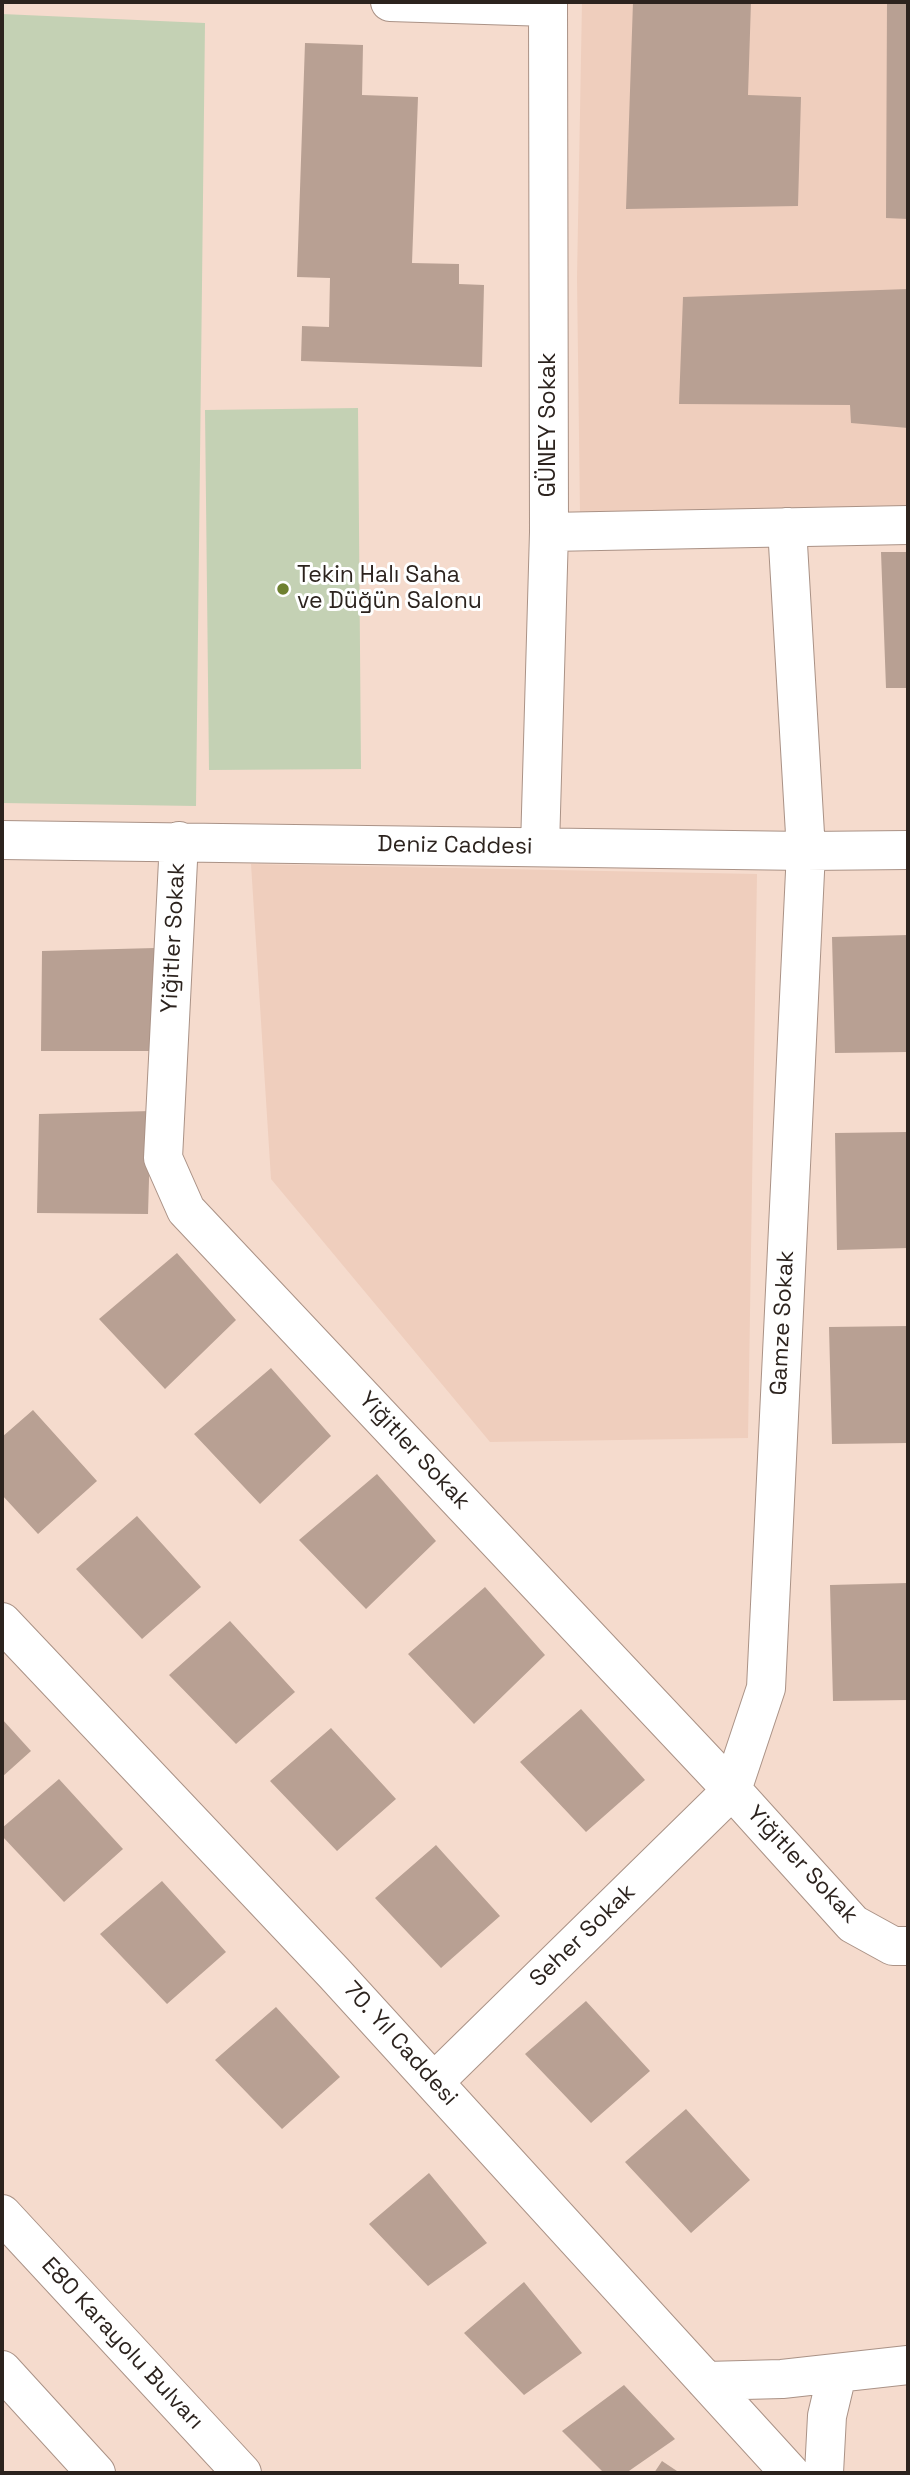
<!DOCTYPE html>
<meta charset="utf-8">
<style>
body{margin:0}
#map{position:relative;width:910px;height:2475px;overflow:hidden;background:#f5dbcd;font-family:"Space Grotesk",sans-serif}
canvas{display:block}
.frame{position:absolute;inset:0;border:4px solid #2c231e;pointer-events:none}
</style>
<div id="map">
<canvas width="910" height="2475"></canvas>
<div class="frame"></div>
</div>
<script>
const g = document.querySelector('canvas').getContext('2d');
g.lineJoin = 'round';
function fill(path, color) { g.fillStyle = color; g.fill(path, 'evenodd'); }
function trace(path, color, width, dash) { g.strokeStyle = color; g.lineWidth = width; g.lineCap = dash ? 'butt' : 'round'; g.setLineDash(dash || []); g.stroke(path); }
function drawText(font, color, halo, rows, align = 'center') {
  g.font = font + ' "Space Grotesk",sans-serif'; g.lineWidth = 6; g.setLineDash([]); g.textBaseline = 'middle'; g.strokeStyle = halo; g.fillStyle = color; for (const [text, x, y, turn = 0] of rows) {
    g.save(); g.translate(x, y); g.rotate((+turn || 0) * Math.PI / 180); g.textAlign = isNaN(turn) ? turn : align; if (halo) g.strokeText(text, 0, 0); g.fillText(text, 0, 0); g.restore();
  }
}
const built = new Path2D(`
 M582 2H908V508L580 513 577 278Z
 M251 864 757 874 748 1438 490 1442 271 1179Z`);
const green = new Path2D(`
 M2 14 205 23 196 806 2 803Z
 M358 408 361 769 209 770 205 410Z`);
const building = new Path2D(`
 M633 2H751L748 95 801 97 798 206 626 209Z
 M887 2H908V219L886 218Z
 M305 43 363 45 362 95 418 97 412 263 459 264V284L484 285 482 367 301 361 302 326 329 327 330 278 297 277Z
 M908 289V428L851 423 850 405 679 404 683 297Z
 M881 552H908V688H886Z
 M908 935V1052L835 1053 832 937Z
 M155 948 151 1051H41L42 951Z
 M151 1111 148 1214 37 1213 39 1114Z
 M908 1132V1248L837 1250 835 1133Z
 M177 1253 236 1320 165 1389 99 1319Z
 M908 1326V1443L832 1444 829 1327Z
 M271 1368 331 1436 260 1504 194 1434Z
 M33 1410 97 1481 38 1534 2 1495V1437Z
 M377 1474 436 1541 366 1609 299 1540Z
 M137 1516 201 1587 142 1639 76 1569Z
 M908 1583V1700L833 1701 830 1585Z
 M485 1587 545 1655 474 1724 408 1654Z
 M230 1621 295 1692 236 1744 169 1675Z
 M581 1709 645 1780 586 1832 520 1762Z
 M2 1719 31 1751 2 1777Z
 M331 1728 396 1799 337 1851 270 1781Z
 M59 1779 123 1849 64 1902 2 1836V1828Z
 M436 1845 500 1916 441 1968 375 1898Z
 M162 1881 226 1952 167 2004 100 1934Z
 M586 2001 650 2071 591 2123 525 2054Z
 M276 2007 340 2077 282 2129 215 2060Z
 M686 2109 750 2180 691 2233 625 2162Z
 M429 2173 487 2243 428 2286 369 2224Z
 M524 2282 582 2353 524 2395 464 2333Z
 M624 2385 675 2439 626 2473H604L562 2431Z
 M662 2461 680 2473H654Z`);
const minor = new Path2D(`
 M390 2 548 7
 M549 532 908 525
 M2 840 806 851 908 850
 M179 841 163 1158 186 1210 732 1790 853 1924 893 1946H908
 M540 847 549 532 548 2
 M2 1622 334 1973 790 2473
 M434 2082 732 1790 766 1688 806 851 787 527
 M706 2381 782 2379 908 2365
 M824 2473 827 2416 837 2374`);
const highway = new Path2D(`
 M2 2214 242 2473
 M2 2370 96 2473`);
const markers = [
 [283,589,7,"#6e802f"]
];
const streetNames = [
 ["GÜNEY Sokak",549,425,-90],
 ["Deniz Caddesi",455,846,1],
 ["Yiğitler Sokak",174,938,-87],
 ["Gamze Sokak",783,1323,-87],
 ["Yiğitler Sokak",414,1451,47],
 ["Yiğitler Sokak",802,1865,47],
 ["Seher Sokak",583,1936,-44],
 ["70. Yıl Caddesi",400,2044,48],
 ["E80 Karayolu Bulvarı",122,2344,47]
];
const poiNames = [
 ["Tekin Halı Saha",297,576],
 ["ve Düğün Salonu",297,602]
];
fill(built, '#efcebd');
fill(green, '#c4d1b4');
fill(building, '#b8a093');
trace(minor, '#aa9286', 40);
trace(highway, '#aa9286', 40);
trace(minor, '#fff', 38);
trace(highway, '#fff', 38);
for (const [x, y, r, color] of markers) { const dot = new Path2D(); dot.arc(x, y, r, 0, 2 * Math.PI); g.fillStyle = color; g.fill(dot); trace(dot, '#fff', 2.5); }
drawText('23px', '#2c231e', '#fff', streetNames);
drawText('23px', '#2c231e', '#fff', poiNames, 'left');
</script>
